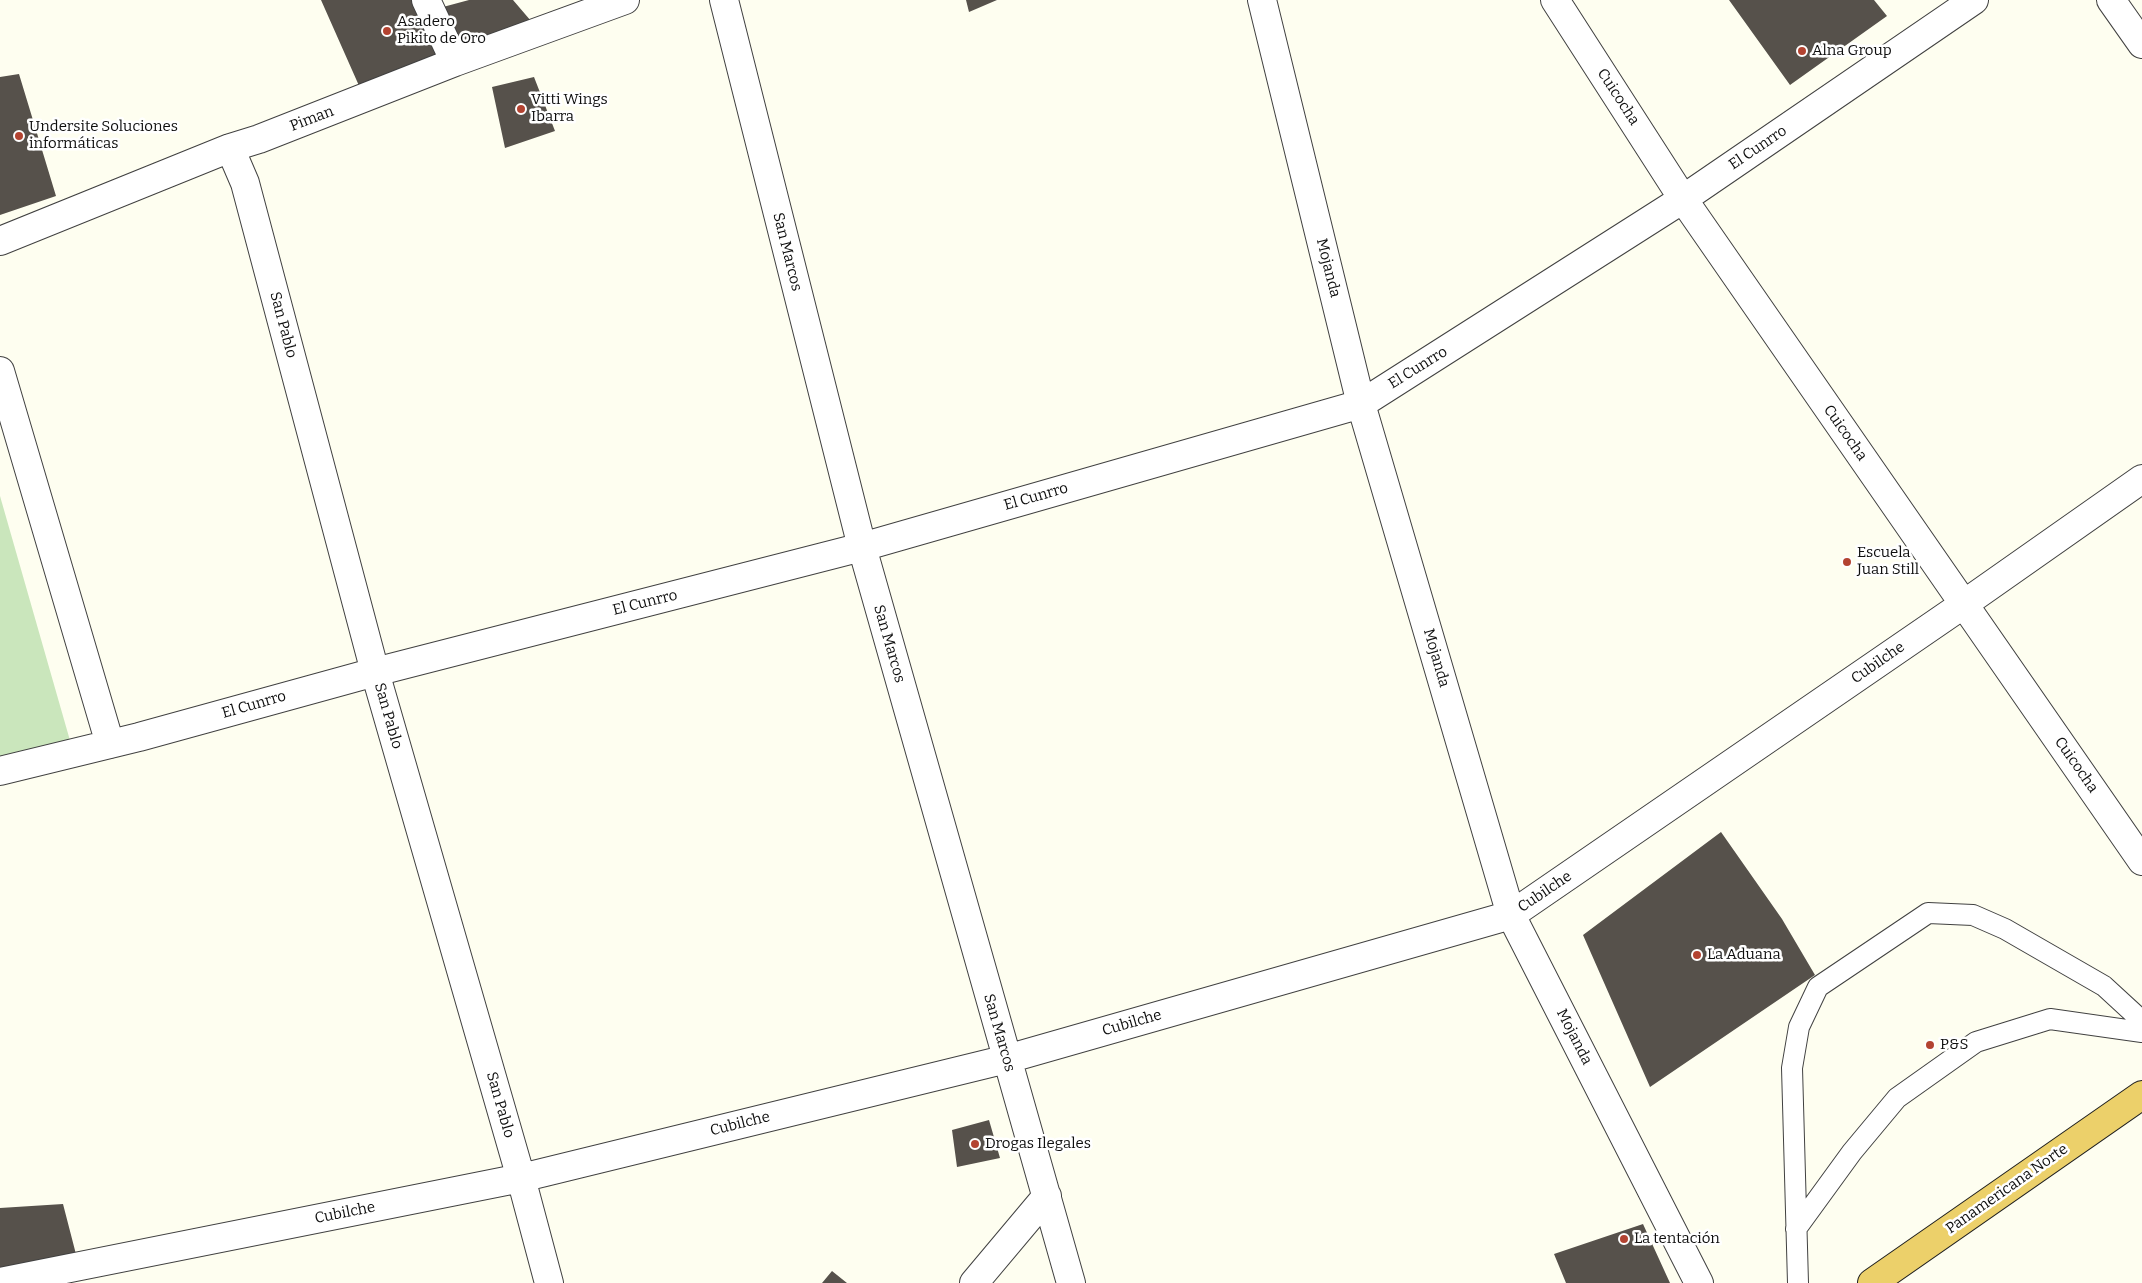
<!DOCTYPE html>
<meta charset="utf-8">
<style>
body{margin:0}
canvas{display:block;background:#fefef0}
</style>
<canvas width="2142" height="1283"></canvas>
<script>
const g = document.querySelector('canvas').getContext('2d');
g.lineJoin = 'round';
function fill(path, color) { g.fillStyle = color; g.fill(path, 'evenodd'); }
function trace(path, color, width, dash) { g.strokeStyle = color; g.lineWidth = width; g.lineCap = dash ? 'butt' : 'round'; g.setLineDash(dash || []); g.stroke(path); }
function drawText(font, color, halo, rows, align = 'center') {
  g.font = font + ' Bitter,serif'; g.lineWidth = 5; g.setLineDash([]); g.textBaseline = 'middle'; g.strokeStyle = halo; g.fillStyle = color; for (const [text, x, y, turn = 0] of rows) {
    g.save(); g.translate(x, y); g.rotate((+turn || 0) * Math.PI / 180); g.textAlign = isNaN(turn) ? turn : align; if (halo) g.strokeText(text, 0, 0); g.fillText(text, 0, 0); g.restore();
  }
}
const green = new Path2D(`
 M0 496 73 751 0 767Z`);
const building = new Path2D(`
 M321 0H424L453 62 364 97Z
 M469 0H513L537 28 461 56 443 7Z
 M966 0H997L969 12Z
 M1729 0H1874L1887 16 1790 85Z
 M19 74 56 196 0 215V77Z
 M534 77 555 131 505 148 492 87Z
 M1721 832 1782 919 1815 975 1650 1087 1583 935Z
 M989 1120 1000 1158 957 1167 952 1130Z
 M63 1204 78 1262 0 1277V1208Z
 M1643 1224 1670 1283H1566L1554 1254Z
 M832 1271 847 1283H822Z`);
const service = new Path2D(`
 M1796 1229 1852 1152 1897 1098 1976 1042 2050 1019 2142 1032
 M1798 1283 1792 1068 1799 1027 1818 987 1928 913 1973 915 2005 929 2104 986 2142 1021`);
const minor = new Path2D(`
 M426 0 455 62
 M724 0 862 547 1071 1283
 M1262 0 1361 404 1511 915 1699 1283
 M1555 0 1683 199 2142 861
 M2111 0 2142 44
 M230 148 245 183 375 672 521 1178 549 1283
 M0 241 230 148 259 139 455 62 625 0
 M0 371 110 744
 M0 771 139 737 375 672 862 547 1361 404 1683 199 1974 0
 M0 1282 521 1178 1007 1059 1511 915 1964 604 2142 479
 M974 1283 1047 1196`);
const trunk = new Path2D(`
 M1872 1283 2142 1095`);
const markers = [
 [387,31,5,"#b34331"],
 [1802,51,5,"#b34331"],
 [521,109,5,"#b34331"],
 [19,136,5,"#b34331"],
 [1847,562,5,"#b34331"],
 [1697,955,5,"#b34331"],
 [1930,1045,5,"#b34331"],
 [975,1144,5,"#b34331"],
 [1624,1239,5,"#b34331"]
];
const poiNames = [
 ["Asadero",397,22],
 ["Pikito de Oro",397,39],
 ["Alna Group",1812,51],
 ["Vitti Wings",531,100],
 ["Ibarra",531,117],
 ["Undersite Soluciones",29,127],
 ["informáticas",29,144],
 ["Escuela",1857,553],
 ["Juan Still",1857,570],
 ["La Aduana",1707,955],
 ["P&S",1940,1045],
 ["Drogas Ilegales",985,1144],
 ["La tentación",1634,1239]
];
const streetNames = [
 ["Cuicocha",1618,97,57],
 ["Piman",312,119,-21],
 ["El Cunrro",1758,148,-34],
 ["San Marcos",787,252,76],
 ["Mojanda",1328,268,76],
 ["San Pablo",283,325,75],
 ["El Cunrro",1418,368,-32],
 ["Cuicocha",1845,433,55],
 ["El Cunrro",1036,497,-16],
 ["El Cunrro",645,603,-14],
 ["San Marcos",889,644,74],
 ["Mojanda",1436,658,74],
 ["Cubilche",1878,663,-35],
 ["El Cunrro",254,705,-16],
 ["San Pablo",388,716,74],
 ["Cuicocha",2076,765,55],
 ["Cubilche",1545,892,-34],
 ["Cubilche",1132,1023,-16],
 ["San Marcos",999,1033,74],
 ["Mojanda",1574,1037,63],
 ["San Pablo",500,1105,74],
 ["Cubilche",740,1124,-14],
 ["Panamericana Norte",2007,1189,-35],
 ["Cubilche",345,1213,-11]
];
fill(green, '#cae6bc');
fill(building, '#56514b');
trace(service, '#414141', 22);
trace(minor, '#414141', 30);
trace(trunk, '#1f1f1f', 30);
trace(service, '#fff', 20);
trace(minor, '#fff', 28);
trace(trunk, '#ecd06a', 28);
for (const [x, y, r, color] of markers) { const dot = new Path2D(); dot.arc(x, y, r, 0, 2 * Math.PI); g.fillStyle = color; g.fill(dot); trace(dot, '#fff', 2); }
drawText('15px', '#0e0e0e', '#fff', poiNames, 'left');
drawText('15px', '#0e0e0e', '#fff', streetNames);
</script>
